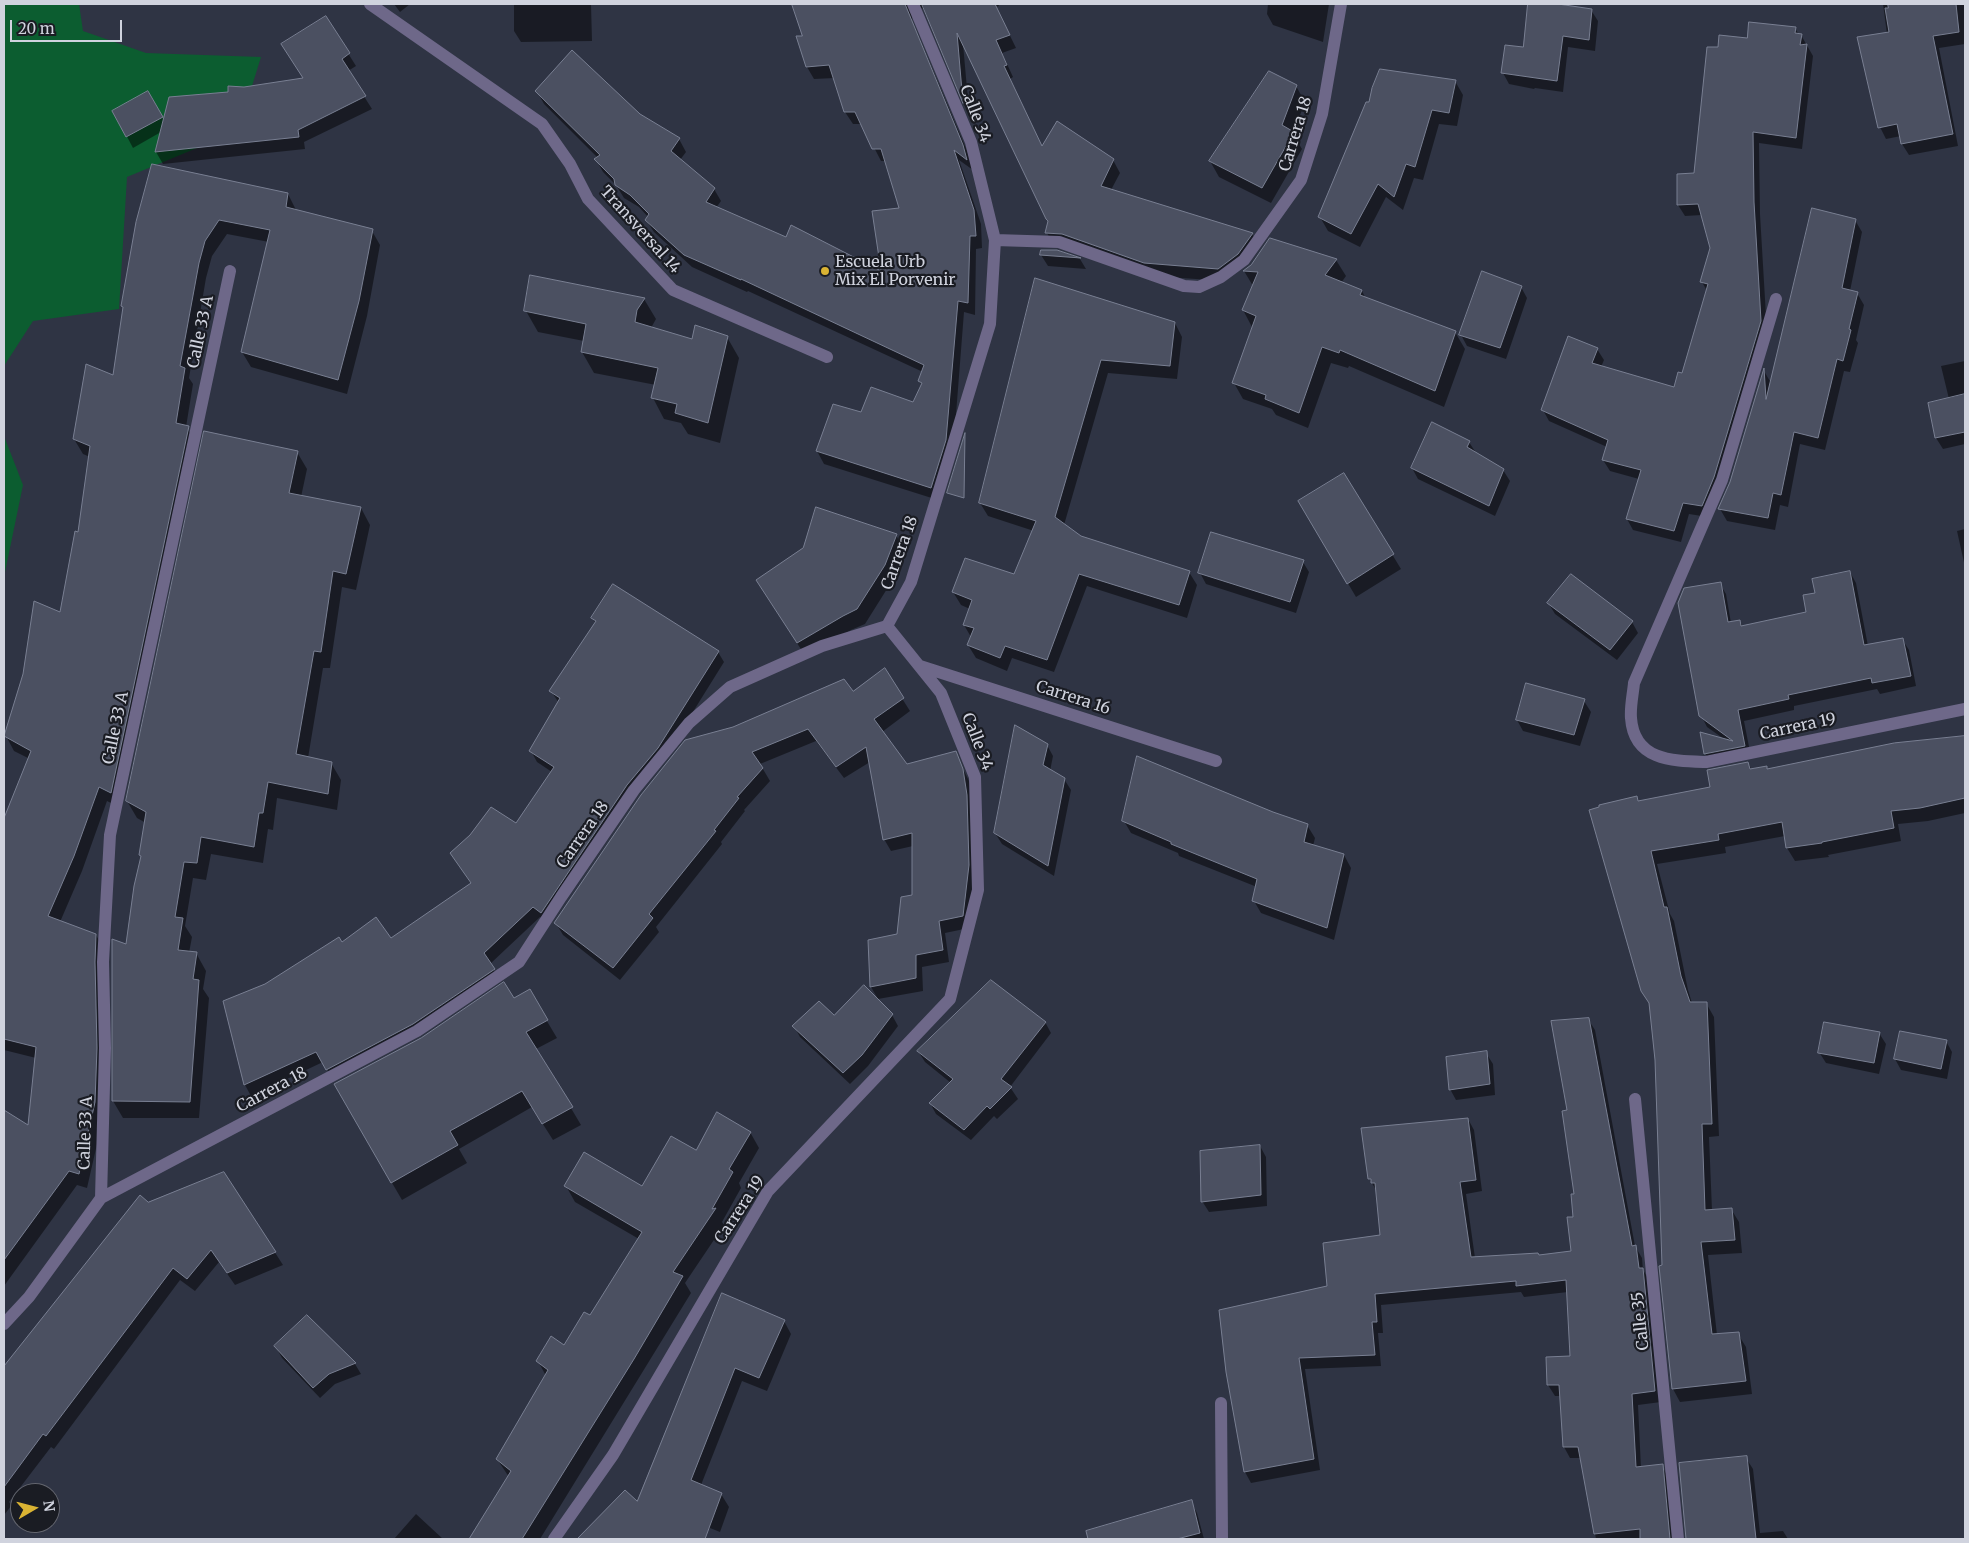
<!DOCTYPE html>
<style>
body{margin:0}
#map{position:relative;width:1969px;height:1543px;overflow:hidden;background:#2f3444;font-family:Merriweather,serif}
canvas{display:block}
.frame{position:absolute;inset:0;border:5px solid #d0d3de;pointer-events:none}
.north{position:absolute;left:10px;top:1483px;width:50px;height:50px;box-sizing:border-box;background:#1a1c23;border:1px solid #63656e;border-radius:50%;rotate:82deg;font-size:14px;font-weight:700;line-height:20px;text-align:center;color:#d0d3de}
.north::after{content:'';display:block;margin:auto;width:18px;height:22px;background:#dab333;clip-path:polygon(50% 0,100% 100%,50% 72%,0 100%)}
.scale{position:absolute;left:10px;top:20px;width:112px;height:22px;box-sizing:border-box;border:2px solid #d0d3de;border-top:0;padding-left:6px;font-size:15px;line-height:18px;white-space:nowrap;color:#d0d3de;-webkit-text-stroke:4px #1a1c23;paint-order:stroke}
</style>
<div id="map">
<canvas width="1969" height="1543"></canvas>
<div class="frame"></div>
<div class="north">N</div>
<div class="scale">20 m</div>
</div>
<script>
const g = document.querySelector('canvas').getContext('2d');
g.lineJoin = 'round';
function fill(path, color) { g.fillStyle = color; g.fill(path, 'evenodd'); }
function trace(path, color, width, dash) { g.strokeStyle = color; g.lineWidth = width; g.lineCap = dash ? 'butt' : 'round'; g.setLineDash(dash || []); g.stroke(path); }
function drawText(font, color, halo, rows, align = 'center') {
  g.font = font + ' Merriweather,serif'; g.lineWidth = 4.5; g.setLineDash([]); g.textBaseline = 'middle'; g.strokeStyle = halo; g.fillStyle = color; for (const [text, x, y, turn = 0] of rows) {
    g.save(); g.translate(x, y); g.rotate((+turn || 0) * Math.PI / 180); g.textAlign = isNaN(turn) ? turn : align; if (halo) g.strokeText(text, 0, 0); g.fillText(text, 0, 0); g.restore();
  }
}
const green = new Path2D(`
 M4 4H79L83 31 146 53 261 57 238 131 127 177 119 309 33 321 4 366Z
 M4 436 23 485 4 577Z`);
const shadow = new Path2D(`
 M394 4H410L400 12Z
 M514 4H591L592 41 521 42 514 31Z
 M794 4H998L999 6 996 7 1016 48 1002 53 1013 77 1010 79 1042 147 1113 160 1120 173 1111 190 1252 234 1260 246 1225 281 1152 276 1054 246 1047 233 1049 223 963 44 969 111 926 11 922 8 913 11 912 21 970 158 973 170 959 160 981 224 982 248 976 249 975 315 964 312 953 453 938 500 824 464 817 451 834 405 862 413 914 404 922 385 919 381 923 372 748 291 747 292 692 267 654 232 646 220 648 217 639 207 624 198 616 185 603 172 596 159 598 158 544 104 537 91 639 115 679 139 686 152 680 160 714 189 721 201 716 208 786 239 882 273 901 209 886 161H881L862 124H853L845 112 835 78 814 79 807 67 803 37Z
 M1268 4H1329L1323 42 1273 25 1267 14Z
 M1529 4H1570L1568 7 1591 10 1598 21 1595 51 1568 47 1563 92 1535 88 1534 89 1509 84 1503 73 1524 48Z
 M1883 4H1965V44L1939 48 1958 146 1909 155 1902 144 1901 136 1886 139 1880 127 1887 34Z
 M326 18 356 66 348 71 372 109 304 142 305 149 163 164 156 152 161 132 133 148 114 112 148 92 164 121 244 88 304 79Z
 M1795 28 1799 35H1801L1813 56 1802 149 1759 143 1760 214 1767 333 1708 517 1689 514 1681 542 1633 530 1627 519 1639 479 1610 471 1603 460 1607 447 1549 421 1543 410 1597 349 1604 360 1601 367 1675 389 1683 375 1707 291 1702 282 1711 248 1702 215 1685 216 1678 205V176L1695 175 1719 49 1748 39Z
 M1455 81 1463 95 1457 126 1439 124 1423 180 1414 178 1403 210 1386 197 1360 247 1328 231 1320 217Z
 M1296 86 1305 102 1293 134 1302 149 1271 203 1219 177 1210 161Z
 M288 194 296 210 372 231 380 245 367 316 347 394 251 367 242 352 269 242 227 234 212 256 206 278 189 378 193 384 186 427 196 442 119 807 107 801 82 871 60 922 96 935 104 949 103 1118 87 1188 77 1185 4 1286V1112L29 1127 36 1058 4 1050V821L30 759 14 751 6 736 60 613 79 534 90 457 83 454 74 439 114 377 124 310 122 306 137 223Z
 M1855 220 1862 232 1850 291 1857 293 1864 305 1856 340 1858 343 1850 372 1844 371 1825 450 1800 444 1788 507 1780 505 1775 530 1727 521 1720 509 1731 483 1764 371 1771 383Z
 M1057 251 1080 259 1086 269 1048 266 1041 255Z
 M1336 260 1346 276 1341 283 1362 291 1366 299 1455 332 1465 349 1444 407 1349 366 1348 368 1331 363 1308 428 1276 415 1272 409 1243 399 1234 383 1252 327 1243 310 1253 286 1244 271 1252 266Z
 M1036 279 1175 323 1182 337 1177 379 1108 373 1064 525 1081 537 1189 572 1197 585 1187 618 1087 586 1054 672 1012 658 1007 671 976 658 968 645 971 637 964 625 970 609 961 605 953 592 1015 576 1034 531 988 516 980 503Z
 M1521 287 1527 298 1506 359 1467 346 1461 335Z
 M644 299 656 319 651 328 693 340 727 337 739 358 720 443 688 434 681 423 664 419 653 398 656 385 594 373 582 352 584 341 538 332 526 311Z
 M1965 361V444L1943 449 1936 438 1949 399 1941 366Z
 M1469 442 1476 453 1503 470 1510 481 1495 516 1418 479 1412 468Z
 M297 452 307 469 301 497 361 508 370 525 356 590 342 587 330 668H323L308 758 331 763 341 780 337 810 277 798 273 830 268 829 263 863 211 854 206 880 193 878 185 926 192 937 189 953H196L206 971 203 989 209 998 199 1118H123L113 1101 114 1048 127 946 142 857 140 855 146 823 137 818 127 801Z
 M1344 475 1401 569 1356 597 1300 502Z
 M1965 529V567L1957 531Z
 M896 535 904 550 892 581 865 624 851 630 806 657 766 595Z
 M1303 562 1309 572 1296 613 1206 584 1200 573Z
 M1850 572 1856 583 1868 646 1902 639 1909 650 1916 686 1880 694 1877 689 1794 706V710L1744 721 1751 757 1712 764 1705 753 1724 739 1707 727 1701 715 1720 584 1726 594 1731 623 1740 621 1743 627 1807 613 1816 594Z
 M1549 604 1632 622 1638 633 1617 660 1555 614Z
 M593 618 718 652 724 662 663 760 633 796 548 923 540 917 490 964 500 980 333 1080 323 1062 251 1096 245 1085 225 1002 266 985 342 944 390 940 471 884 451 853 516 825 552 772 537 762 531 751 559 703 551 691 596 624Z
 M884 670 910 711 882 732 906 765 955 753 970 783 976 878 969 928 945 933 949 962 922 967 923 991 878 999 871 987 869 941 898 935 913 896V846L891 851 884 839 870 762 844 778 816 741 760 764 770 781 744 810 745 811 721 842 722 844 656 927 659 932 620 980 563 935 556 923 642 796 853 693Z
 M1584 701 1591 712 1580 746 1523 731 1517 720Z
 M1965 737V813L1928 821 1898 824 1901 841 1828 855 1829 857 1795 861 1787 848 1785 836 1725 847 1726 853 1657 864 1670 914 1674 921 1688 990 1692 1003H1706L1714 1017 1719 1136 1709 1137 1712 1210 1731 1209 1739 1222 1742 1253 1708 1255 1717 1335 1738 1334 1746 1347 1752 1394 1680 1402 1673 1389 1661 1267H1663L1657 1060 1636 797 1639 802 1712 788 1748 763 1752 770 1766 768 1768 770Z
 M1047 745 1053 756 1050 771 1064 779 1071 790 1054 876 1002 844 995 833Z
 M1272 813 1307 825 1315 838 1313 846 1344 855 1351 868 1334 940 1261 913 1254 901 1257 887 1179 856 1178 853 1131 833 1124 821Z
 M529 991 557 1038 536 1049 581 1125 553 1140 532 1107 459 1149 467 1163 402 1200 335 1085 514 1000Z
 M892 1015 898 1026 868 1066 850 1084 800 1037 794 1026Z
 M1588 1019 1595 1030 1635 1246 1642 1258 1643 1270 1649 1280 1661 1402 1638 1405 1641 1468 1662 1466 1668 1477 1674 1539H1596L1582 1458H1570L1564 1447 1561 1396H1555L1548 1385 1571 1357 1568 1292 1524 1297 1521 1292 1381 1305 1383 1333H1378L1381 1366 1305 1369 1320 1470 1251 1483 1245 1472 1228 1372 1328 1287 1381 1236 1376 1190 1369 1178 1468 1119 1474 1130 1482 1191 1466 1194 1475 1258 1539 1256 1573 1252 1576 1195 1568 1111Z
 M1045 1022 1051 1033 1010 1087 1018 1099 997 1119 994 1116 971 1140 936 1114 930 1103 951 1083 925 1062 918 1051Z
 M1901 1032 1946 1041 1952 1052 1947 1079 1901 1070 1895 1059Z
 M1879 1033 1886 1044 1879 1074 1826 1063 1819 1052Z
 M1486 1053 1493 1064 1495 1095 1456 1100 1450 1089Z
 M750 1132 759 1148 739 1183 741 1188 722 1222 724 1225 685 1283 691 1293 540 1539H470L509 1477 497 1459 546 1376 538 1361 564 1346 590 1317 639 1239 575 1202 566 1186 642 1188 696 1152Z
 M1260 1146 1266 1157 1267 1206 1209 1212 1202 1201Z
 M224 1173 283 1265 235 1285 219 1262 195 1291 180 1280 54 1449 51 1447 9 1502 12 1505 4 1515V1368L140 1197 148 1204Z
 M723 1295 784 1321 791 1334 767 1391 742 1381 701 1485 721 1494 729 1507 720 1532 710 1528 699 1539H579L625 1491 638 1503Z
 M307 1316 355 1364 361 1374 335 1384 320 1398 282 1358 276 1347Z
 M1746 1458 1753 1469 1760 1533 1783 1531 1788 1539H1687L1680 1464Z
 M1191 1502 1197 1513 1204 1539H1129L1125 1521Z
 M416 1514 443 1539H394Z`);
const building = new Path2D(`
 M792 4H905L963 145 967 160 954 150 974 210 976 236H970L968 303 958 301 946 440 931 488 816 451 833 404 861 412 871 387 913 402 922 383 918 381 924 365 741 279V280L684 255 645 220 649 214 630 195 615 185 614 179 594 159 600 155 535 91 572 50 640 114 680 138 671 151 715 188 706 202 786 237 791 225 881 271 872 211 899 208 881 149H872L855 112H844L829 65 806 67 796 36H802Z
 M922 4H995L1010 35 996 40 1007 65 1004 66 1042 146 1057 121 1114 159 1101 186 1253 233 1238 254 1218 269 1144 263 1062 234 1045 233 1048 221 1046 219 957 33 963 103Z
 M1528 4H1558L1592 9 1589 40 1563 36 1557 81 1501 73 1505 45 1523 47Z
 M1888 4H1956L1959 32 1933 36 1953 134 1901 144 1897 124 1878 128 1857 37 1889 32 1885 8H1888Z
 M326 16 350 53 342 59 366 96 298 130 299 137 155 152 169 97 228 92V86L244 87 303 78 281 44Z
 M1749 22 1796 27 1795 33 1802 34 1800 45 1807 44 1796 138 1753 132 1754 202 1761 321 1714 477 1702 506 1683 503 1674 531 1626 519 1641 470 1602 460 1608 440 1541 410 1568 336 1598 348 1592 363 1674 387 1678 372 1682 373 1708 284 1700 282 1710 248 1698 204 1677 205V174L1694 173 1707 47H1718L1719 35 1747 38Z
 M1380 69 1456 80 1449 113 1432 110 1415 167 1406 164 1394 197 1378 184 1351 234 1318 217 1366 102H1369L1372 88Z
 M1269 71 1297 85 1282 125 1294 132 1262 188 1209 161Z
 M148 91 163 117 126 137 112 111Z
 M152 164 288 193 286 207 373 229 359 301 338 380 241 352 270 230 219 220 205 241 199 263 180 366 185 368 176 423 189 426 111 793 99 787 74 856 48 916 96 934 95 962 97 1048 95 1102 79 1174 69 1171 4 1260V1110L28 1125 36 1047 4 1039V818L31 751 4 736 23 674 34 601 60 612 75 531 78 532 90 446 73 439 86 364 113 375 123 307 121 306 136 222Z
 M1812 208 1856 219 1842 288 1858 292 1849 329 1851 330 1843 361 1837 359 1818 438 1794 432 1781 495 1773 493 1768 518 1718 509 1730 482 1764 368 1766 399Z
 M1270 238 1337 259 1325 275 1362 290 1360 295 1456 331 1435 391 1340 350 1339 353 1322 347 1299 413 1265 399 1266 395 1232 383 1256 316 1242 310 1258 272 1243 271 1251 265Z
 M1041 250H1057L1081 258 1040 255Z
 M1482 271 1522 286 1500 348 1459 335Z
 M530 275 645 298 637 310 635 322 692 339 695 325 728 336 708 423 675 413 677 404 651 398 658 368 581 352 586 324 524 311Z
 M1035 278 1175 322 1170 366 1101 360 1055 517 1081 536 1190 571 1179 605 1079 574 1047 660 1005 646 1000 658 967 645 974 628 963 625 972 600 952 592 965 558 1014 574 1036 521 979 503Z
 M1965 394V432L1935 438 1928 403Z
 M1432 422 1470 441 1467 447 1504 469 1489 506 1411 468Z
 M204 431 298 451 289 493 361 507 346 574 333 571 321 652 314 651 296 754 332 762 328 794 268 782 263 813H259L254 847 201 837 197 863 184 862 175 917 183 918 178 950 197 952 193 979 199 980 190 1102 112 1101V939L126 944 134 886 141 856 139 855 146 812 126 801Z
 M965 433 964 498 947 493Z
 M1344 473 1394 554 1347 584 1298 501Z
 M816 507 897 534 885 565 857 609 843 616 797 643 756 580 803 548Z
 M1211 532 1304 560 1290 602 1198 573Z
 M1850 571 1864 645 1903 638 1911 676 1872 683 1871 678 1788 695 1789 699 1738 710 1745 746 1704 754 1700 732 1733 741 1699 716 1678 603 1684 588 1721 582 1728 622 1740 620 1741 626 1806 612 1803 595 1815 593 1812 579Z
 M1571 574 1633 621 1610 650 1547 603Z
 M613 584 719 651 658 748 627 785 541 913 533 907 484 953 495 969 413 1024 326 1070 316 1052 244 1085 223 1001 265 984 339 937 342 942 376 917 391 938 471 883 450 853 470 835 491 807 516 823 554 767 529 751 560 698 549 691 596 621 591 618Z
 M885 668 904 698 874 719 907 764 956 751 963 769 967 795 969 865 963 916 939 921 943 950 916 955V978L870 987 868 940 897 934 901 897 912 895V833L883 840 866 747 836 767 808 729 752 752 763 768 737 797 739 798 714 830 716 831 649 914 653 918 613 968 554 923 641 795 685 740 733 727 844 679 853 691Z
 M1526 683 1585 699 1574 735 1516 720Z
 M1015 725 1048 744 1043 765 1065 778 1048 866 994 833Z
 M1965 736V798L1920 808 1891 811 1894 828 1822 842V843L1786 848 1782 822 1718 834 1719 840 1651 851 1664 907H1667L1681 976 1690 1002H1707L1712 1124H1702L1705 1210 1732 1208 1735 1240 1701 1242 1712 1334 1739 1332 1746 1381 1672 1389 1659 1266 1662 1265 1655 1060 1649 1003 1641 991 1589 810 1599 807V805L1637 796 1638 801 1710 787 1707 770 1748 762 1750 769 1767 766V769L1894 743Z
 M1137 756 1273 812 1308 824 1304 842 1344 854 1327 928 1252 901 1257 879 1171 844V842L1122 821Z
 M991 980 1046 1022 1001 1079 1012 1087 990 1109 987 1106 964 1130 929 1103 953 1079 917 1051Z
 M504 982 514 998 530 989 548 1020 526 1032 573 1107 542 1124 522 1091 450 1131 458 1145 391 1183 334 1084 421 1038Z
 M864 985 893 1014 862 1055 843 1073 792 1026 819 1001 834 1015Z
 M1589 1018 1632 1246 1636 1245 1639 1268H1643L1655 1391 1632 1394 1636 1467 1663 1464 1670 1539H1640V1529L1594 1534 1578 1447H1563L1559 1385H1547L1546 1357 1570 1356 1566 1280 1516 1286V1281L1375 1294 1377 1322H1372L1375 1355 1299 1358 1314 1459 1244 1472 1226 1372 1219 1310 1327 1286 1323 1243 1380 1235 1375 1183H1371V1179H1368L1361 1128 1468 1118 1476 1180 1460 1182 1471 1257 1538 1253 1539 1255 1571 1251 1567 1217H1573L1571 1194H1574L1562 1111 1567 1110 1551 1021Z
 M1824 1022 1880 1032 1874 1063 1818 1053Z
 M1900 1031 1947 1040 1941 1069 1894 1059Z
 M1487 1051 1490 1084 1449 1090 1446 1057Z
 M717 1112 751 1132 729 1169 733 1172 712 1209 716 1208 673 1272 683 1276 634 1359 522 1539H469L511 1471 496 1459 548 1370 536 1361 551 1336 564 1345 584 1312 590 1315 642 1232 564 1186 584 1152 642 1186 671 1136 696 1150Z
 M1260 1145 1261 1195 1201 1202 1200 1151Z
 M224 1172 276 1252 227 1273 211 1250 187 1279 173 1268 46 1436 43 1434 4 1487V1366L140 1195 148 1202Z
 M722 1293 785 1320 759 1378 735 1368 691 1480 722 1493 705 1539H577L625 1490 637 1501Z
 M307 1315 356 1363 329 1374 313 1388 274 1346Z
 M1747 1456 1756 1539H1686L1679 1463Z
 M1192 1500 1200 1533 1177 1539H1088L1086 1531Z`);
const minor = new Path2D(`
 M370 4 542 124 570 164 588 199 673 290 827 357
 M995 240 1059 242 1184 286 1199 287 1221 277 1244 260 1301 180 1322 114 1341 4
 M1776 299 1722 480 1634 683C1633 694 1630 707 1631 718 1634 761 1673 761 1706 762L1965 709
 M920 666 1216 761
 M1635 1099 1678 1539
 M101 1198 105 1048 103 962 110 835 230 271
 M4 1324 29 1297 101 1198 417 1031 519 962 561 897 634 790 689 723 730 687 822 646 887 626 911 582 990 324 995 240 971 142 913 4
 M1221 1403 1222 1539
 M554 1539 613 1455 768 1191 950 999 978 890 975 777 941 693 887 626`);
const markers = [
 [825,271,5,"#dab333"]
];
const streetNames = [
 ["Calle 34",975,114,69],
 ["Carrera 18",1296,134,-73],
 ["Transversal 14",640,230,48],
 ["Calle 33 A",201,332,-78],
 ["Carrera 18",900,553,-70],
 ["Carrera 16",1073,698,18],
 ["Carrera 19",1798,727,-12],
 ["Calle 33 A",116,728,-78],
 ["Calle 34",977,742,69],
 ["Carrera 18",583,835,-55],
 ["Carrera 18",272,1090,-28],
 ["Calle 33 A",86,1133,-88],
 ["Carrera 19",740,1210,-57],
 ["Calle 35",1641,1321,-96]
];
const poiNames = [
 ["Escuela Urb",835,262],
 ["Mix El Porvenir",835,280]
];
fill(green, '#0c5d30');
fill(shadow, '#0007');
fill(building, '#4b5061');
trace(building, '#797f92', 1);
trace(minor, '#6e6889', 12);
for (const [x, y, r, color] of markers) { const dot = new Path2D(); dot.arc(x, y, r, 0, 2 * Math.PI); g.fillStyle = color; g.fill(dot); trace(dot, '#1a1c23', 2); }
drawText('16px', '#d0d3de', '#1a1c23', streetNames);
drawText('16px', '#d0d3de', '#1a1c23', poiNames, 'left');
</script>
